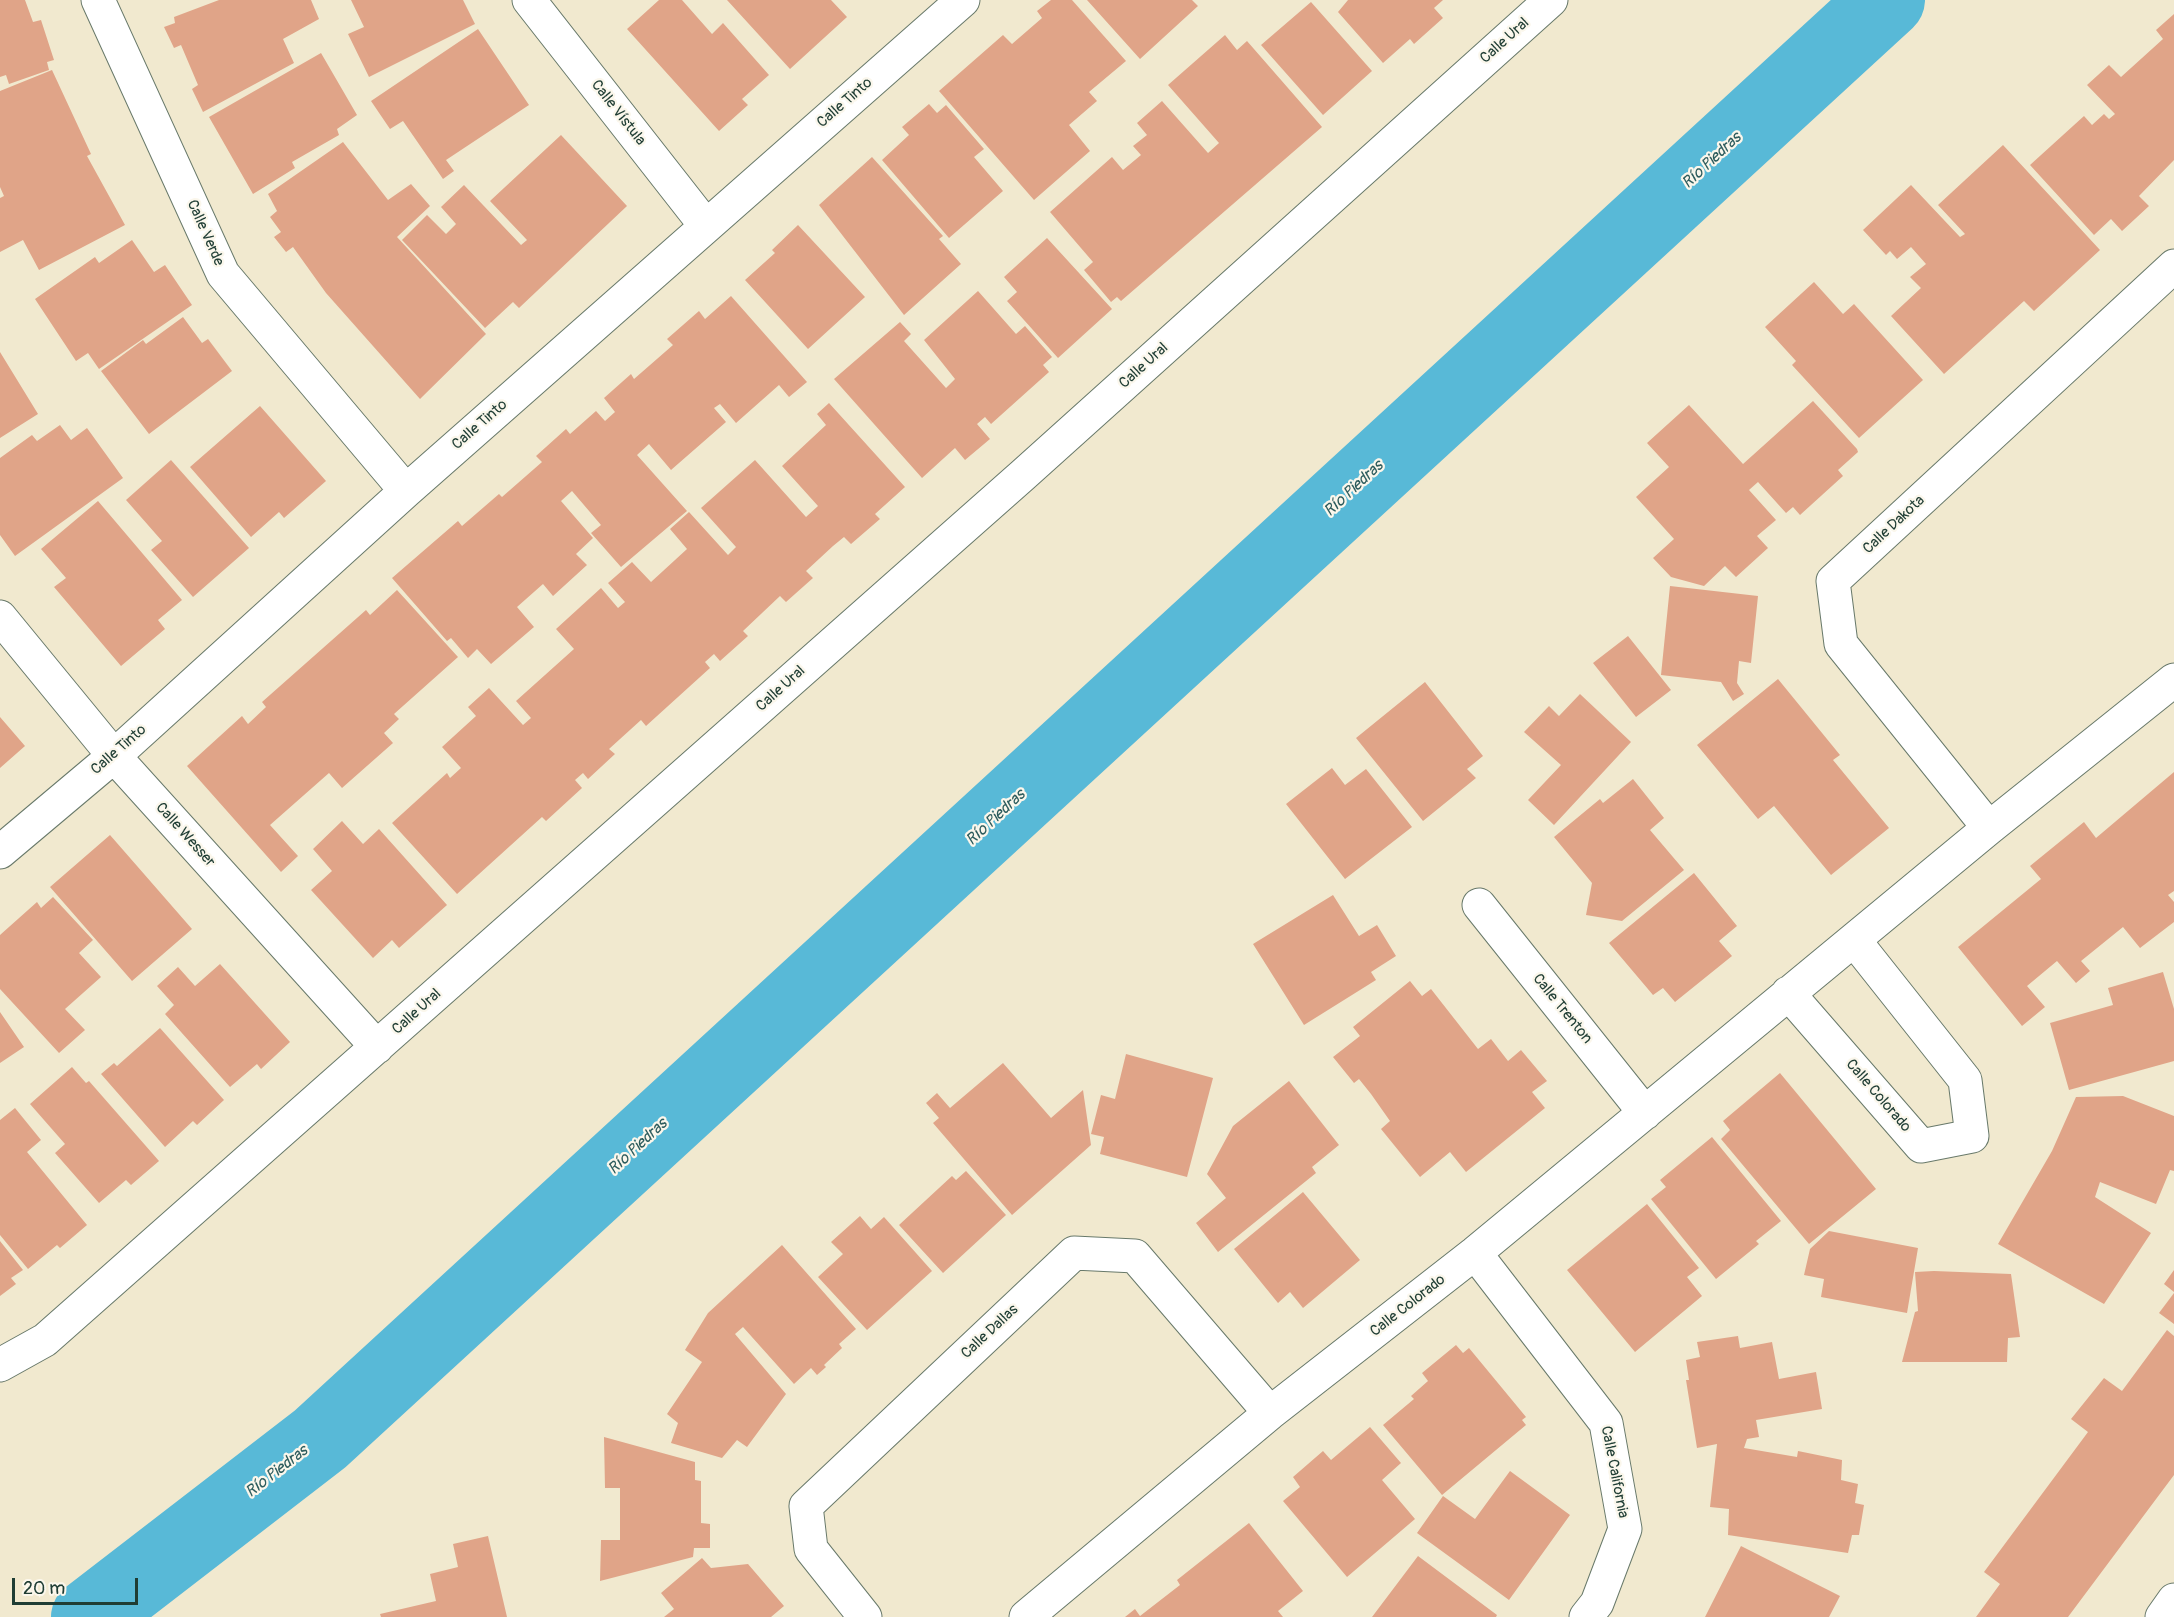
<!DOCTYPE html>
<meta charset="utf-8">
<style>
body{margin:0}
#map{position:relative;width:2174px;height:1617px;overflow:hidden;background:#f1e9cf;font-family:Pangolin,sans-serif}
canvas{display:block}
.scale{position:absolute;left:12px;top:1578px;width:126px;height:27px;box-sizing:border-box;border:3px solid #1f3d34;border-top:0;padding-left:8px;font-size:18px;line-height:21px;white-space:nowrap;color:#1f3d34;-webkit-text-stroke:4px #fbf7ec;paint-order:stroke}
</style>
<div id="map">
<canvas width="2174" height="1617"></canvas>
<div class="scale">20 m</div>
</div>
<script>
const g = document.querySelector('canvas').getContext('2d');
g.lineJoin = 'round';
function trace(path, color, width, dash) { g.strokeStyle = color; g.lineWidth = width; g.lineCap = dash ? 'butt' : 'round'; g.setLineDash(dash || []); g.stroke(path); }
function fill(path, color) { g.fillStyle = color; g.fill(path, 'evenodd'); }
function drawText(font, color, halo, rows, align = 'center') {
  g.font = font + ' Pangolin,sans-serif'; g.lineWidth = 4.5; g.setLineDash([]); g.textBaseline = 'middle'; g.strokeStyle = halo; g.fillStyle = color; for (const [text, x, y, turn = 0] of rows) {
    g.save(); g.translate(x, y); g.rotate((+turn || 0) * Math.PI / 180); g.textAlign = isNaN(turn) ? turn : align; if (halo) g.strokeText(text, 0, 0); g.fillText(text, 0, 0); g.restore();
  }
}
const river = new Path2D(`
 M89 1617 320 1439 1887 0`);
const building = new Path2D(`
 M0 0H25L33 22 41 20 54 60 47 62 49 70 9 84 6 75 0 77Z
 M219 0H311L319 19 283 39 294 63 203 112 192 89 198 85 181 45 174 48 164 27 175 23 174 17Z
 M351 0H463L475 24 369 77 348 34 364 27Z
 M659 0H682L712 34 723 23 769 75 742 99 748 105 719 131 627 29Z
 M727 0H831L847 17 790 69Z
 M1051 0H1072L1126 61 1089 92 1097 101 1069 125 1090 151 1034 200 939 91 1003 35 1012 44 1042 18 1037 11Z
 M1087 0H1192L1198 6 1140 59Z
 M1348 0H1443L1434 8 1443 18 1414 44 1410 39 1383 63 1338 12Z
 M1311 2 1372 71 1323 115 1261 45Z
 M2174 14V160L2139 196 2149 206 2122 231 2111 219 2094 235 2030 165 2084 116 2092 125 2104 114 2109 119 2115 114 2087 85 2109 65 2121 77 2163 39 2156 30Z
 M478 29 529 105 446 160 454 171 443 179 403 121 390 129 371 101Z
 M1225 35 1237 50 1247 41 1322 127 1121 301 1117 297 1111 302 1084 270 1093 262 1050 212 1112 157 1123 170 1141 155 1133 146 1147 135 1137 123 1162 101 1208 153 1219 143 1168 85Z
 M321 53 357 115 337 129 339 135 292 162 295 168 253 194 209 117Z
 M52 70 91 154 87 156 125 225 39 270 23 240 0 252V198L4 196 0 187V91Z
 M929 104 937 113 946 105 984 149 974 157 1003 191 949 238 882 160 909 135 902 127Z
 M561 135 627 206 519 308 513 302 485 328 402 240 427 215 446 234 456 224 441 207 464 185 521 245 527 240 490 201Z
 M343 142 388 200 411 184 430 206 397 237 486 334 420 399 326 293 293 247 286 252 274 237 281 232 270 217 277 211 268 194Z
 M2003 145 2100 250 2034 311 2024 301 1944 374 1891 316 1921 288 1910 277 1926 264 1911 247 1897 259 1890 251 1886 255 1863 230 1911 185 1960 237 1965 234 1938 205Z
 M872 157 943 236 939 239 961 264 904 315 819 205Z
 M798 225 865 297 808 349 745 280 775 253 772 250Z
 M1047 238 1112 309 1058 358 1007 301 1017 292 1004 277Z
 M132 240 154 272 165 265 192 305 99 369 88 353 76 361 35 299 95 257 99 263Z
 M1814 282 1843 314 1854 304 1923 380 1859 438 1792 365 1796 361 1765 327Z
 M978 291 1016 334 1025 326 1052 357 1043 365 1049 372 991 424 985 417 977 424 990 439 965 460 955 448 922 478 834 379 900 322 911 334 904 341 946 388 955 379 924 340Z
 M731 296 807 382 789 397 779 385 736 423 720 404 714 408 726 422 671 470 649 444 637 455 687 511 621 567 591 533 601 525 572 491 561 501 593 538 576 554 587 565 553 596 543 584 517 607 534 627 491 664 477 649 468 658 451 638 447 641 392 578 458 521 462 526 499 494 502 497 542 462 536 456 566 429 570 434 596 411 605 421 615 412 604 398 631 374 634 379 673 345 667 339 699 311 705 319Z
 M183 317 202 343 208 339 232 371 149 434 101 371 143 340 146 344Z
 M0 352 38 414 0 438Z
 M1813 401 1857 449 1858 452 1838 470 1843 476 1800 515 1793 507 1786 513 1758 482 1749 490 1776 520 1757 536 1768 548 1736 577 1725 566 1704 586 1671 577 1653 558 1674 539 1636 497 1669 467 1647 443 1689 405 1743 464Z
 M829 403 905 487 875 514 880 519 851 544 844 537 833 546 806 571 813 578 786 602 780 596 743 631 748 636 720 661 714 654 705 662 710 668 646 726 641 720 609 749 615 754 588 779 583 773 575 780 582 788 546 821 542 817 457 894 392 823 447 773 450 778 461 768 442 747 476 716 468 707 489 688 523 725 531 718 516 701 574 649 556 629 601 588 618 608 625 602 608 583 632 562 651 582 687 549 670 529 689 512 728 555 736 547 701 508 755 460 806 517 818 506 782 466 826 425 817 414Z
 M260 406 326 481 284 518 279 512 251 537 190 467Z
 M60 425 71 440 87 428 123 478 15 556 0 535V458L32 435 37 441Z
 M171 460 249 548 193 597 151 550 162 541 126 500Z
 M98 501 182 600 158 620 165 629 121 666 54 587 66 578 41 549Z
 M1670 586 1758 596 1751 663 1739 661 1737 683 1744 694 1733 701 1721 682 1661 675Z
 M397 590 458 657 394 714 399 719 384 733 393 743 342 788 329 773 270 825 298 856 281 872 187 766 242 716 248 724 266 707 262 702 366 610 370 615Z
 M1628 636 1671 690 1636 717 1593 663Z
 M1778 679 1840 755 1833 760 1889 828 1831 875 1774 806 1758 819 1697 745Z
 M1425 682 1483 756 1467 769 1476 778 1423 821 1356 738Z
 M1580 694 1631 742 1554 825 1528 800 1561 765 1524 732 1549 706 1559 716Z
 M0 717 25 746 0 768Z
 M1332 768 1345 785 1366 769 1412 827 1345 879 1286 804Z
 M2174 772V891L2168 895 2174 902V922L2140 948 2123 927 2081 961 2090 971 2076 983 2057 961 2027 986 2045 1007 2022 1026 1958 947 2041 879 2030 866 2084 822 2096 838Z
 M1633 779 1664 818 1650 830 1684 870 1622 921 1586 915 1592 883 1554 837 1600 799 1603 803Z
 M342 821 363 844 379 829 447 905 399 948 392 940 373 958 311 890 332 871 313 849Z
 M110 835 192 929 132 981 50 887Z
 M1694 873 1737 926 1719 941 1732 956 1675 1002 1663 988 1653 995 1609 943Z
 M1333 895 1359 936 1377 925 1396 956 1371 972 1376 980 1304 1025 1253 944Z
 M53 897 93 940 79 953 101 977 65 1009 85 1030 59 1053 0 989V935L37 902 41 908Z
 M220 964 290 1042 261 1069 257 1064 230 1087 165 1014 174 1005 157 986 178 967 195 986Z
 M2163 972 2174 1009V1061L2069 1090 2050 1023 2113 1005 2108 988Z
 M1410 981 1422 996 1431 989 1478 1049 1491 1039 1508 1061 1521 1050 1547 1081 1532 1092 1545 1108 1466 1172 1450 1152 1420 1177 1381 1129 1390 1121 1371 1094 1359 1079 1354 1083 1333 1057 1360 1036 1353 1027Z
 M0 1012 24 1047 0 1063Z
 M160 1028 224 1100 197 1125 193 1121 165 1147 101 1074 114 1063 117 1066Z
 M1126 1054 1213 1078 1187 1177 1100 1154 1104 1137 1091 1134 1101 1095 1115 1099Z
 M1003 1063 1051 1118 1083 1090 1091 1145 1012 1215 933 1123 939 1118 926 1103 937 1093 950 1108Z
 M72 1067 86 1083 89 1081 159 1161 131 1185 126 1180 99 1203 55 1153 65 1144 30 1104Z
 M1780 1073 1876 1189 1809 1244 1721 1139 1730 1130 1723 1121Z
 M1289 1081 1339 1145 1312 1167 1316 1173 1218 1252 1196 1223 1226 1198 1207 1174 1233 1126Z
 M2123 1096 2174 1116V1171L2170 1170 2156 1204 2100 1182 2095 1197 2151 1233 2104 1304 1998 1244 2052 1151 2076 1097Z
 M15 1108 41 1140 27 1152 87 1225 60 1248 57 1245 28 1269 0 1235V1120Z
 M1712 1137 1781 1221 1756 1241 1759 1244 1716 1279 1651 1199 1666 1187 1660 1180Z
 M966 1171 1006 1215 943 1273 899 1225 952 1176 956 1180Z
 M1303 1192 1360 1260 1303 1308 1290 1292 1278 1303 1234 1249Z
 M1647 1204 1699 1268 1687 1277 1702 1296 1635 1352 1567 1270Z
 M860 1216 871 1229 884 1217 932 1271 867 1330 818 1277 843 1254 831 1242Z
 M1829 1231 1918 1248 1907 1313 1821 1297 1824 1279 1804 1275 1810 1249Z
 M0 1241 23 1270 11 1278 16 1284 0 1296Z
 M782 1245 856 1329 839 1344 842 1348 824 1365 826 1367 817 1375 811 1368 794 1384 743 1327 735 1334 786 1394 747 1447 737 1440 722 1458 671 1443 678 1423 667 1414 702 1362 685 1350 708 1313Z
 M2174 1270V1292L2164 1284Z
 M1934 1271 2011 1274 2020 1337 2008 1338 2007 1362H1902L1915 1312 1918 1311 1915 1272Z
 M2174 1293V1324L2159 1313Z
 M2167 1330 2174 1336V1475L2068 1617H1976L2000 1584 1984 1572 2088 1432 2071 1419 2104 1378 2122 1391Z
 M1738 1336 1740 1348 1772 1342 1779 1379 1816 1372 1822 1409 1756 1420 1759 1437 1747 1439 1744 1448 1797 1457 1798 1451 1842 1460 1841 1480 1858 1484 1855 1503 1864 1505 1859 1535H1852L1848 1553 1728 1535 1729 1509 1710 1507 1717 1444 1697 1448 1686 1380H1689L1686 1360 1700 1357 1697 1342Z
 M1456 1345 1463 1353 1469 1348 1526 1417 1522 1420 1526 1425 1442 1495 1383 1425 1414 1399 1411 1396 1428 1381 1422 1373Z
 M1370 1427 1401 1463 1382 1480 1415 1519 1347 1577 1283 1501 1300 1487 1293 1477 1323 1451 1331 1460Z
 M604 1437 695 1462V1480L701 1481V1523L710 1524V1548H694L693 1557 600 1581 601 1540H620V1488H605Z
 M1510 1471 1570 1515 1509 1600 1417 1533 1443 1496 1475 1519Z
 M1249 1523 1303 1591 1278 1611 1283 1617H1125L1135 1609 1140 1616 1180 1585 1177 1580Z
 M488 1536 507 1617H381L380 1614 436 1601 430 1574 458 1567 453 1544Z
 M1741 1546 1840 1596 1829 1617H1705Z
 M1418 1556 1497 1615 1496 1617H1372Z
 M702 1558 711 1568 748 1564 784 1606 771 1617H664L674 1609 661 1593Z`);
const street = new Path2D(`
 M98 0 223 274 406 491
 M529 0 706 226
 M0 617 114 756 377 1047
 M1989 828 1841 644 1833 581 2174 266
 M0 852 114 756 406 491 963 0
 M1479 905 1645 1113
 M1788 993 1921 1146 1972 1136 1965 1080 1854 940
 M1475 1253 1606 1423 1625 1529 1597 1603 1586 1617
 M0 1365 45 1340 1023 475 1551 0
 M865 1617 811 1549 806 1506 1074 1253 1135 1256 1270 1413
 M1026 1617 1270 1413 1475 1253 1989 828 2174 680
 M2162 1617 2174 1600`);
const streetNames = [
 ["Calle Ural",1505,41,-42],
 ["Calle Tinto",845,103,-41],
 ["Calle Vístula",618,113,52],
 ["Calle Verde",205,233,66],
 ["Calle Ural",1144,366,-42],
 ["Calle Tinto",480,425,-41],
 ["Calle Dakota",1894,525,-43],
 ["Calle Ural",781,689,-42],
 ["Calle Tinto",119,750,-41],
 ["Calle Wesser",185,835,48],
 ["Calle Trenton",1562,1009,51],
 ["Calle Ural",417,1012,-42],
 ["Calle Colorado",1878,1096,49],
 ["Calle Colorado",1408,1306,-38],
 ["Calle Dallas",990,1332,-43],
 ["Calle California",1614,1472,79]
];
const waterNames = [
 ["Río Piedras",1712,161,-43],
 ["Río Piedras",1354,489,-43],
 ["Río Piedras",996,818,-43],
 ["Río Piedras",638,1147,-43],
 ["Río Piedras",277,1472,-38]
];
trace(river, '#58b9d7', 76);
fill(building, '#e0a488');
trace(street, '#68796a', 35);
trace(street, '#fff', 33);
drawText('15px', '#1f3d34', '#fbf7ec', streetNames);
drawText('italic 16px', '#2d5c5d', '#fbf7ec', waterNames);
</script>
